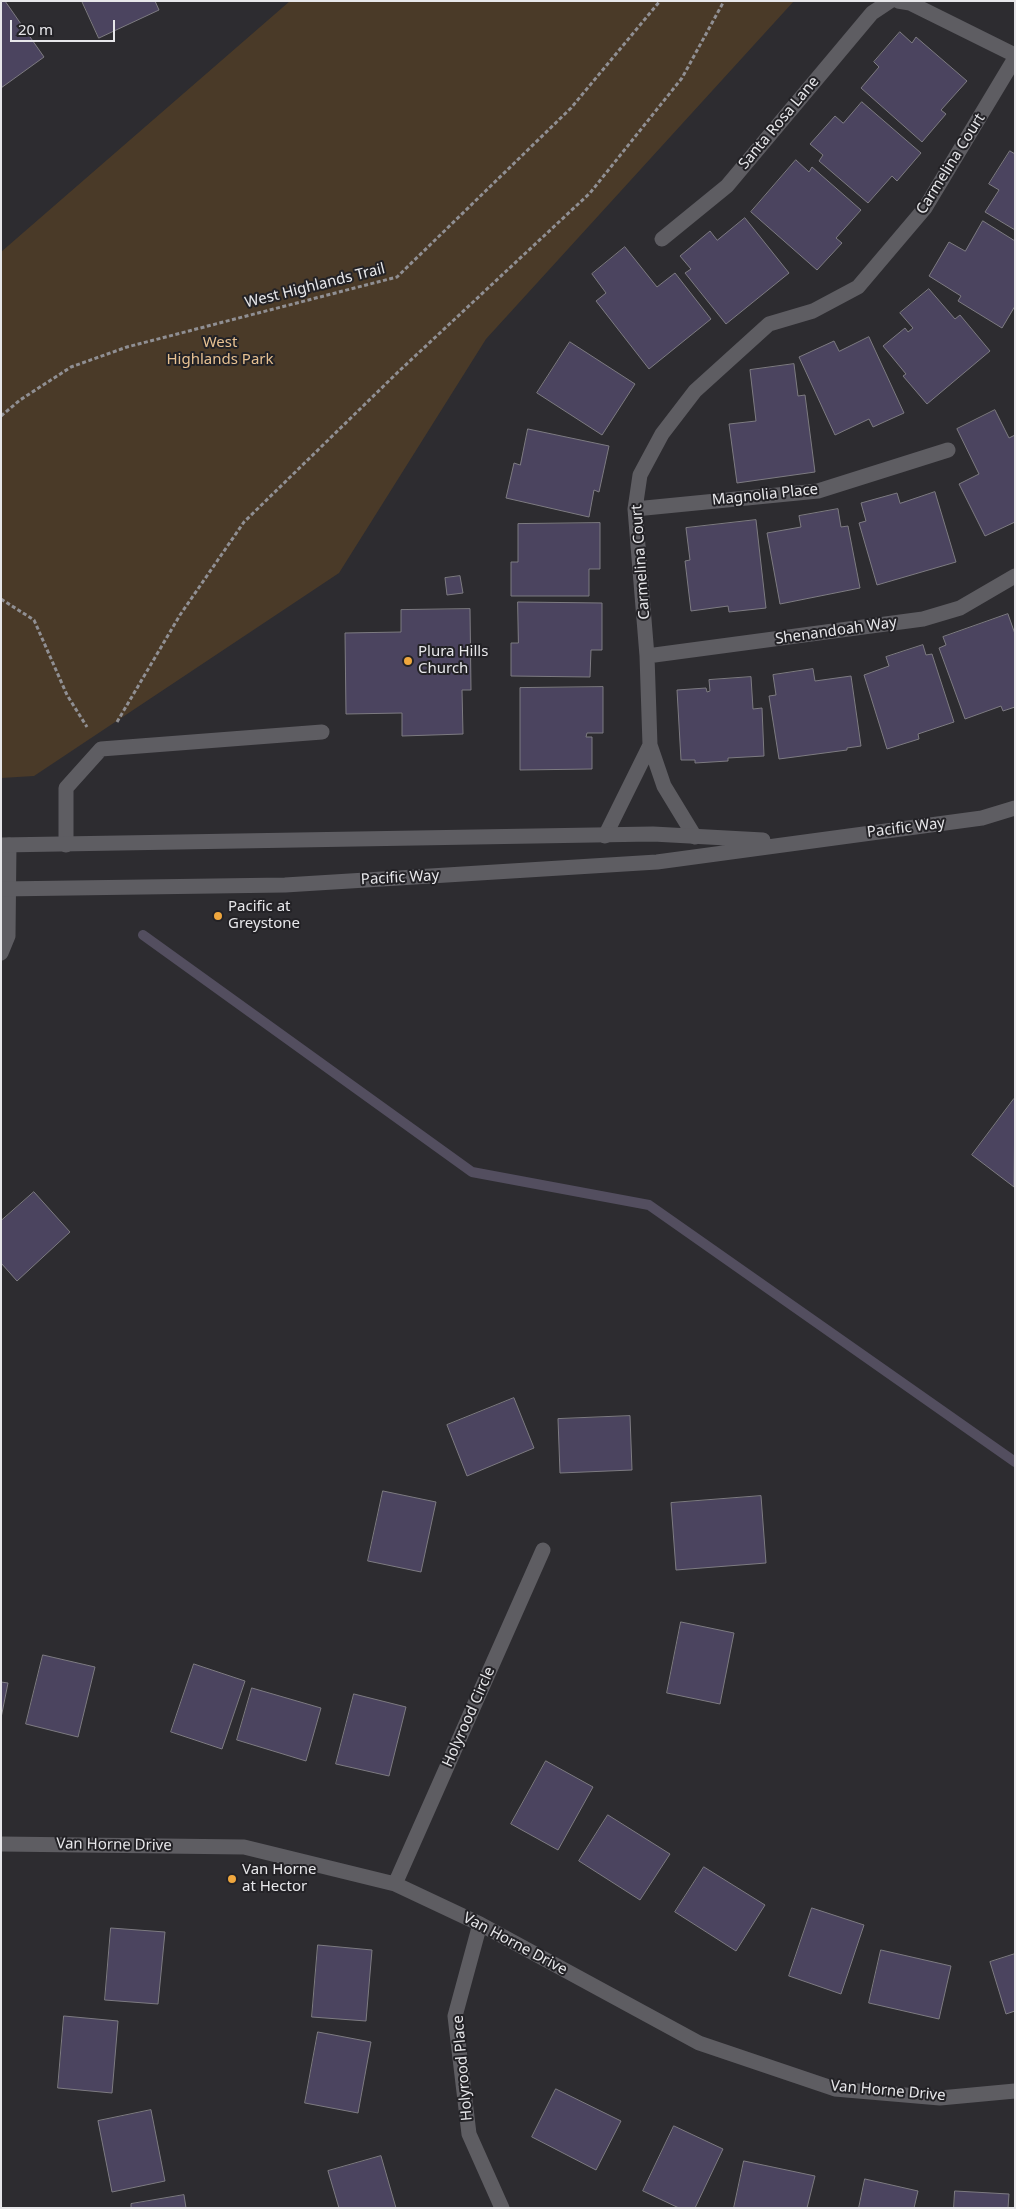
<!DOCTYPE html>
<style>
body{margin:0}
#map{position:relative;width:1016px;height:2209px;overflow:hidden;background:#2d2c30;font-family:"Noto Sans",sans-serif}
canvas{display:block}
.frame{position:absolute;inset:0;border:2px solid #e7e7ea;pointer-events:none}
.scale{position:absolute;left:10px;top:20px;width:105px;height:22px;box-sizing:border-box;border:2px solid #e7e7ea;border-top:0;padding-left:6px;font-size:15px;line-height:18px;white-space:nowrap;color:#e7e7ea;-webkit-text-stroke:4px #232226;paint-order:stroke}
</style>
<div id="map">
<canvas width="1016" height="2209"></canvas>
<div class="frame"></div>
<div class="scale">20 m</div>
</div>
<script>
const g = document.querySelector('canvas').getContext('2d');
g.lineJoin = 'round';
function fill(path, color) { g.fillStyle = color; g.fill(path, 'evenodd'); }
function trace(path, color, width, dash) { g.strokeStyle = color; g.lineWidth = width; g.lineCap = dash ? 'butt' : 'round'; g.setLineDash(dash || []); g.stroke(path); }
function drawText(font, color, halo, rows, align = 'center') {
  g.font = font + ' "Noto Sans",sans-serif'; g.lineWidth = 4; g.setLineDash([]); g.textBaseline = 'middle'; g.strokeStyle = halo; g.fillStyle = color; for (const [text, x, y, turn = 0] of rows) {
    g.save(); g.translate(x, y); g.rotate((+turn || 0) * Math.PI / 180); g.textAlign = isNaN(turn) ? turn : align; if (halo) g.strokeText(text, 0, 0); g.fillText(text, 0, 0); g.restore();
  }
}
const green = new Path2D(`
 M290 1H794L486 339 339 573 34 776 1 778V252Z`);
const stream = new Path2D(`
 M143 935 472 1172 649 1205 1015 1462`);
const building = new Path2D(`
 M1 1H5L44 57 1 88Z
 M82 1H155L159 10 99 38Z
 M900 32 912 43 916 37 967 81 941 110 946 114 922 142 861 88 879 67 874 62Z
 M862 102 921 153 897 181 892 176 868 203 819 161 823 155 810 144 835 116 843 123Z
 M1010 151 1015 154V230L985 212 999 190 989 184Z
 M796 160 809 172 812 167 861 210 836 238 842 243 817 270 751 212Z
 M745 218 789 273 726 324 685 273 691 269 680 256 710 231 717 240Z
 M983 221 1015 241V306L1002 328 958 301 961 296 929 276 949 242 965 251Z
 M625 247 657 287 675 273 711 319 649 369 596 301 606 293 592 274Z
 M929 289 955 319 960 315 990 351 927 404 903 376 906 374 883 346 905 328 908 332 913 328 900 313Z
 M869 337 904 413 873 427 869 419 835 435 799 357 834 341 839 351Z
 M570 342 635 384 602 435 537 393Z
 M794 364 798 396 805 395 815 472 737 483 729 424 756 421 750 370Z
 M995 410 1009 438 1015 435V522L985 536 959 484 979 474 957 429Z
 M528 429 609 446 599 492 594 490 589 517 506 498 514 463 520 465Z
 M935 492 956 562 877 585 859 523 866 521 861 503 897 493 900 503Z
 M838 509 841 527 848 526 860 588 780 604 767 533 801 527 799 516Z
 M756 520 766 608 729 612 728 606 691 611 685 561 690 560 686 528Z
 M600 523V569H589V596H511V562H518V524Z
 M460 576 463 593 447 595 445 578Z
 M518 602 602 603V650H591L590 677 511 676V643H518Z
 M470 609 471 690H462L463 734 402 736V713L346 714 345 633 401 632V610Z
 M1008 614 1015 634V707L1003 711 1001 706 965 719 939 648 946 645 943 637Z
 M923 645 926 655 932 654 954 722 918 734 919 739 887 749 864 675 889 666 886 657Z
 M813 669 815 681 851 676 861 746 847 748V750L779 759 769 696 776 695 773 675Z
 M751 677 753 709 762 708 764 756 728 758V761L695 763V760H681L677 690 706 688 707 692 710 691 709 680Z
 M603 687V733H587L586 737H592V769L520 770V688Z
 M1014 1099 1015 1100 1014 1187 972 1155Z
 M34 1192 70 1232 17 1281 1 1263V1221Z
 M514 1398 534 1448 467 1476 447 1425Z
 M630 1416 632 1470 560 1473 558 1419Z
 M383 1491 436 1502 421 1572 368 1561Z
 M761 1496 766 1563 676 1570 671 1503Z
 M681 1622 734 1633 720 1704 667 1693Z
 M43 1655 95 1667 78 1737 26 1724Z
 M194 1664 245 1681 222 1749 171 1732Z
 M1 1682 8 1683 1 1718Z
 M252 1688 321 1708 306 1761 237 1740Z
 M354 1694 406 1707 389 1776 336 1764Z
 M546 1761 593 1787 558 1850 511 1824Z
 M608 1815 670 1854 640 1900 579 1861Z
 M704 1867 765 1905 736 1951 675 1912Z
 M812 1908 864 1925 841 1994 789 1976Z
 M111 1928 165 1932 158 2004 105 2000Z
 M318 1945 372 1950 366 2021 312 2017Z
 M881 1950 951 1966 939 2019 869 2003Z
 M1015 1954V2011L1006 2014 990 1962Z
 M64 2016 118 2021 112 2093 58 2088Z
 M318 2032 371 2042 358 2113 305 2103Z
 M556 2089 621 2121 596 2170 532 2137Z
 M151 2110 165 2181 112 2192 98 2121Z
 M674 2126 723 2149 695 2208H679L643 2191Z
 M381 2156 396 2208H339L328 2171Z
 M744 2161 815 2176 807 2208H734Z
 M865 2179 918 2191 914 2208H859Z
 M955 2191 1009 2194 1008 2208H954Z
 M184 2195 186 2208H131V2204Z`);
const path = new Path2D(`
 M1 416 20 400 71 367 127 347 397 277 571 108 660 1
 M1 599 34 620 67 695 87 727
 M117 722 180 615 244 522 398 372 590 193 682 78 724 1`);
const lane = new Path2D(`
 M66 845V788L101 749 322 732`);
const street = new Path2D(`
 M898 1 910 3 1015 55
 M662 239 727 186 872 13 890 1
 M635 509 818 491 948 450
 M647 656 923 619 960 608 1015 576
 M605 836 650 745
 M695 837 664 786 650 745 647 656 635 509 640 475 662 434 695 391 769 324 813 311 858 287 925 208 1015 58
 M1 953 8 936 9 845
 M1 1844 244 1847 395 1884 480 1924 699 2043 835 2089 940 2098 1015 2091
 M395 1884 543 1550
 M480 1924 455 2016 469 2134 502 2208`);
const secondary = new Path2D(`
 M1 845 653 834 763 840
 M1 889 285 885 657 862 982 818 1015 808`);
const markers = [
 [408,661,5,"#efa73e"],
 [218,916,5,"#efa73e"],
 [232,1879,5,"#efa73e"]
];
const streetNames = [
 ["Santa Rosa Lane",779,123,-50],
 ["Carmelina Court",951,164,-58],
 ["West Highlands Trail",315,286,-14],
 ["Magnolia Place",765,495,-6],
 ["Carmelina Court",641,562,-94],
 ["Shenandoah Way",836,631,-8],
 ["Pacific Way",906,828,-7],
 ["Pacific Way",400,878,-3],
 ["Holyrood Circle",469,1717,-66],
 ["Van Horne Drive",114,1845,1],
 ["Van Horne Drive",515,1944,28],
 ["Holyrood Place",463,2068,-95],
 ["Van Horne Drive",888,2091,5]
];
const parkNames = [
 ["West",220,343],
 ["Highlands Park",220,360]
];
const poiNames = [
 ["Plura Hills",418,652],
 ["Church",418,669],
 ["Pacific at",228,907],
 ["Greystone",228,924],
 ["Van Horne",242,1870],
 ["at Hector",242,1887]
];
fill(green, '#4a3a28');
trace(stream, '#534e5f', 10);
fill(building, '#4b445f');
trace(building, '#7d7b81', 1);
trace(path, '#908f93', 3, [4, 2.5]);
trace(lane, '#5e5d62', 15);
trace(street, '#5e5d62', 15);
trace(secondary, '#5e5d62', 15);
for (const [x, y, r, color] of markers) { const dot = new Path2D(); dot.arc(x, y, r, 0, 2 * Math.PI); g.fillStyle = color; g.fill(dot); trace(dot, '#232226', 2); }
drawText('15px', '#e7e7ea', '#232226', streetNames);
drawText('15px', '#e7c192', '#232226', parkNames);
drawText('15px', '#e7e7ea', '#232226', poiNames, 'left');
</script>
